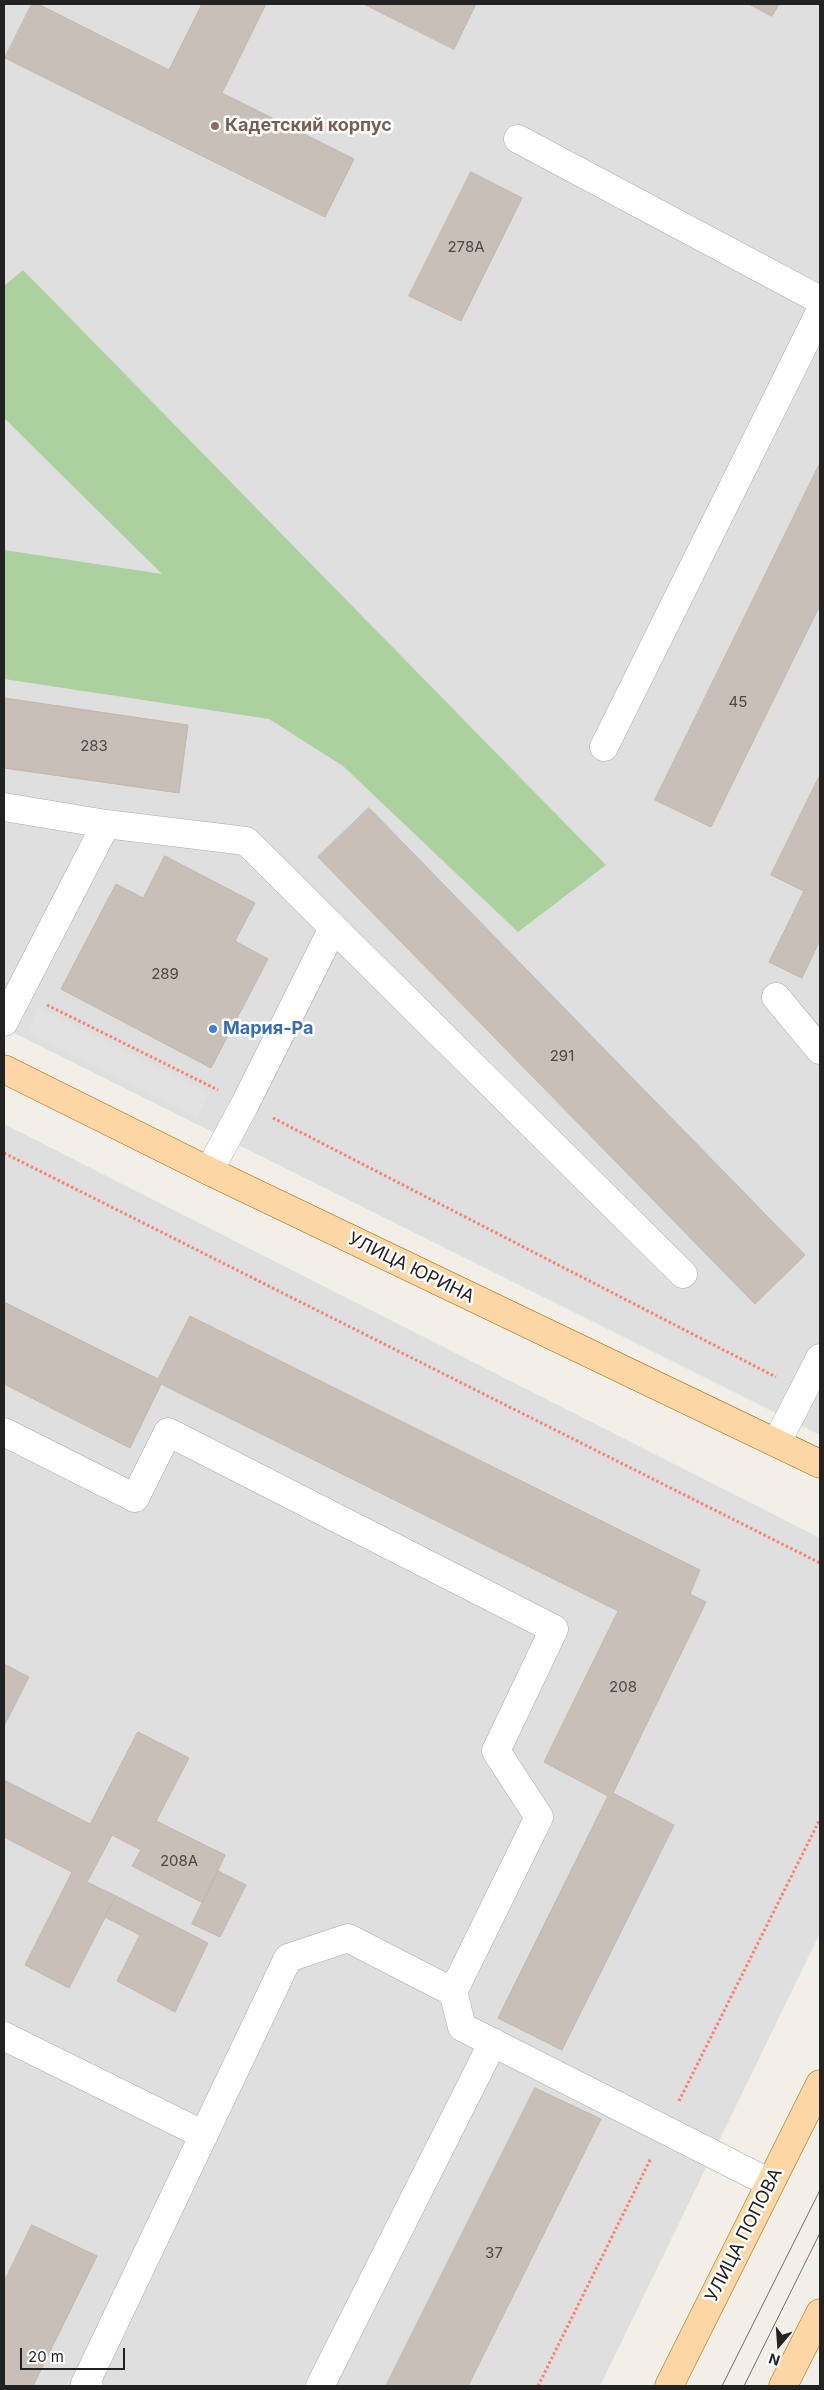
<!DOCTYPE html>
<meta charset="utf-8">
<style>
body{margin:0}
#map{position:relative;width:824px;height:2390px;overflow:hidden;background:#f2efe9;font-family:Inter,sans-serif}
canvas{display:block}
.frame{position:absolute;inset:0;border:5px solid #222;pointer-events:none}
.north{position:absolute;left:754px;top:2320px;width:50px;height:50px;-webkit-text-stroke:4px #fff;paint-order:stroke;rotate:198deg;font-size:14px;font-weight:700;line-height:20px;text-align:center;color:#222}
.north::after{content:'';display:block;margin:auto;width:18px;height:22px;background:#222;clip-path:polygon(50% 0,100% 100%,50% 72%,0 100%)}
.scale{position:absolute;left:20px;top:2348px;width:105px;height:22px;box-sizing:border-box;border:2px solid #222;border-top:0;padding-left:6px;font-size:15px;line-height:18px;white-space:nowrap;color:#222;-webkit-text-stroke:4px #fff;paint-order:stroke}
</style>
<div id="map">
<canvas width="824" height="2390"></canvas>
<div class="frame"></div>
<div class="north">N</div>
<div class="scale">20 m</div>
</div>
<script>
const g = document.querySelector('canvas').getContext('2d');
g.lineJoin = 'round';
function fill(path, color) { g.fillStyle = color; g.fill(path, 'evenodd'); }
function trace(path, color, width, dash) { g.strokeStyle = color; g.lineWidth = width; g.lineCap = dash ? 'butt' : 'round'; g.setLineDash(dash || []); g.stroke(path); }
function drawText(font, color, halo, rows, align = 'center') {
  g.font = font + ' Inter,sans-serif'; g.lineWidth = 5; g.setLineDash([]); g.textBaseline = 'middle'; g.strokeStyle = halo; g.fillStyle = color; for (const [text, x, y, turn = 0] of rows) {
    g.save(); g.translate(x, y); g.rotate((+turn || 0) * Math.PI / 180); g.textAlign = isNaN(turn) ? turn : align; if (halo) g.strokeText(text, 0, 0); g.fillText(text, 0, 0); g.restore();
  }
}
const residential = new Path2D(`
 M4 4H820V1435L4 1028Z
 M4 1124 820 1538V1933L600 2386H4Z`);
const forest = new Path2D(`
 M23 270 606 865 518 932 343 766 269 719 4 679V550L162 574 4 418V286Z`);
const parking = new Path2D(`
 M38 1007 210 1093 197 1117 28 1034Z`);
const building = new Path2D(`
 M32 4H38L169 70 202 4H266L222 93 354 159 325 217 5 58Z
 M364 4H476L454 49Z
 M749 4H779L772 16Z
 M471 172 522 198 461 321 409 296Z
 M820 463V605L711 827 655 800Z
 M4 698 188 725 179 793 4 768Z
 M820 775V940L802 978 769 962 804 891 771 875Z
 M369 808 805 1255 755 1304 318 857Z
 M165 856 255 903 235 941 268 959 211 1068 61 989 116 884 143 898Z
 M4 1302 158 1379 190 1316 700 1570 690 1594 706 1602 613 1793 674 1825 562 2050 498 2018 608 1796 544 1762 618 1611 161 1384 130 1448 4 1384Z
 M4 1664 29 1677 4 1726Z
 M138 1732 189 1758 156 1821 225 1855 203 1903 132 1866 141 1850 112 1835 87 1882 116 1896 69 1988 25 1965 72 1872 4 1837V1780L90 1824Z
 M218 1871 246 1885 220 1937 192 1924Z
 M116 1896 208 1943 175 2012 117 1981 140 1935 105 1917Z
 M535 2088 601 2119 468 2386H386Z
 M32 2225 97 2256 33 2386H4V2282Z`);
const path = new Path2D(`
 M47 1005 218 1090
 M273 1118 776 1377
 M4 1153 820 1563
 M679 2101 820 1819
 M538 2386 651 2158`);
const minor = new Path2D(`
 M518 139 820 300
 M604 747 820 312
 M4 807 106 824 246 841 683 1274
 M776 997 820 1050
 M4 1022 106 824
 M209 1171 245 1104 333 928
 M4 1432 135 1498 168 1432 554 1629 496 1751 539 1817 453 1992 462 2027 770 2183
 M777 1442 820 1358
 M4 2036 204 2135
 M89 2386 85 2384 288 1958 348 1938 453 1992
 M320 2386 493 2042`);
const major = new Path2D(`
 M4 1069 209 1171 820 1464
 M669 2386 820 2084
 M783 2386 820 2313`);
const tram = new Path2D(`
 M722 2386 820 2190
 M744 2386 820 2233`);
const markers = [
 [215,126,5,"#8d6e63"],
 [213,1029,5,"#3f7fe0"]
];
const numberNames = [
 ["278А",466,247],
 ["45",738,702],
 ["283",94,746],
 ["289",165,974],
 ["291",562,1056],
 ["208",623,1687],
 ["208А",179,1861],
 ["37",494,2253]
];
const educationNames = [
 ["Кадетский корпус",225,126]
];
const shopNames = [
 ["Мария-Ра",223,1029]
];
const streetNames = [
 ["УЛИЦА ЮРИНА",411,1268,26],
 ["УЛИЦА ПОПОВА",744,2235,-63]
];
fill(residential, '#e0dfdf');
fill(forest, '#add19e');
fill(parking, '#e2e2e2');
fill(building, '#c7bfb8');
trace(building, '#c4b6ab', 1);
trace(minor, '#a9a9a9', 29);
trace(major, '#a06b00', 29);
trace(path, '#fa8072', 3, [2.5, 2.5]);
trace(minor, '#fff', 28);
trace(major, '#fcd6a4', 28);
trace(tram, '#707070', 1);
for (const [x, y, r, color] of markers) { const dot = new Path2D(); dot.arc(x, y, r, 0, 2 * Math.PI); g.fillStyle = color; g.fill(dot); trace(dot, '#fff', 2); }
drawText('15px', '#4b4948', null, numberNames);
drawText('bold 18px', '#785e54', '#fff', educationNames, 'left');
drawText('bold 18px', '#366cbe', '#fff', shopNames, 'left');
drawText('18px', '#222', '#fff', streetNames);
</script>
